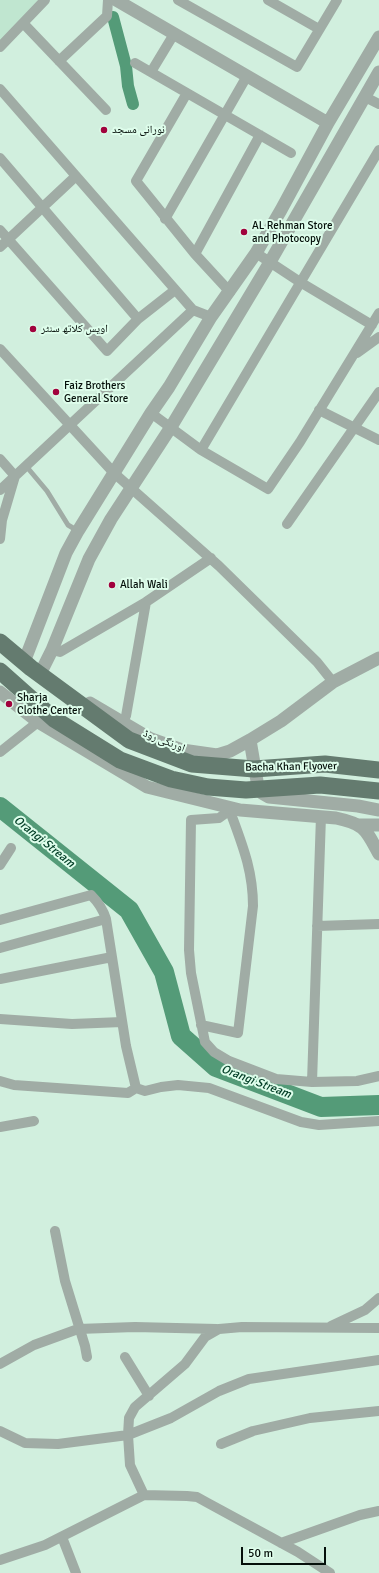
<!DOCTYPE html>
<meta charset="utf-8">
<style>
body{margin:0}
#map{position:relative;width:379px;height:1573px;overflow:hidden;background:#d1efde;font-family:Signika,sans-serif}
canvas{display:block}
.scale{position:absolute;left:241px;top:1547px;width:85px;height:18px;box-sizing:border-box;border:2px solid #050f0a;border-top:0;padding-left:5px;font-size:12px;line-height:14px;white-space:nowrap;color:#050f0a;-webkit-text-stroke:3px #defdeb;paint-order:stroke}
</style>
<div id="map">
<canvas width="379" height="1573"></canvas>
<div class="scale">50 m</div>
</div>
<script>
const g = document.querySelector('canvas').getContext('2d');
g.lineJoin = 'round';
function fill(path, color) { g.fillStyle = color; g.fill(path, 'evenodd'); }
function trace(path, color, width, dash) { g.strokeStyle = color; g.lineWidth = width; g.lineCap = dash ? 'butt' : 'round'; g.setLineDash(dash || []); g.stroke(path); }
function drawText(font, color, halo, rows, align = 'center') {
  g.font = font + ' Signika,"Noto Naskh Arabic",sans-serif'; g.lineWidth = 4; g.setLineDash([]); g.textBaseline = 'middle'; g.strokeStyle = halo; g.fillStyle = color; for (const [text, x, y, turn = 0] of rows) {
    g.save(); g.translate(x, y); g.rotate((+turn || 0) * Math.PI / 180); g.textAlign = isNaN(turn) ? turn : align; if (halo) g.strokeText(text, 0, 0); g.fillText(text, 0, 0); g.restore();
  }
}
const built = new Path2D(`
 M0 0H45L0 45Z`);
const canal = new Path2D(`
 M113 17 126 66 128 86 133 104`);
const river = new Path2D(`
 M0 807 129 910 164 972 181 1036 216 1067 321 1107 379 1105`);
const service = new Path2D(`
 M26 466 47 491 68 525 78 531`);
const minor = new Path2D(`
 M178 0 297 67 337 0
 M268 0 319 29
 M23 23 106 110
 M0 47 45 0
 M59 61 107 16 108 0
 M135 63 291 153
 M151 72 174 34
 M0 89 193 310 211 317
 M187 93 136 181 195 254 230 292
 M365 97 379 104
 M0 158 138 319 175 290
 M165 219 247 76
 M0 230 107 351 138 319
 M0 247 76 176
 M256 253 300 282 372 325
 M195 254 260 135
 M0 349 114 473 219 566 317 662 333 682
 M357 353 379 337
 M319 410 379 440
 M151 413 201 450 268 489 300 442 379 313
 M201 450 379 150
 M0 459 15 476 2 520 0 539
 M0 490 193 310
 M287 524 379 392
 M52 650 60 652 146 602 211 558
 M126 716 146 602
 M0 752 38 722
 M233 808 219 818 191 820 189 950 191 973 205 1042 214 1052 229 1061 276 1079 312 1082 357 1081 379 1076
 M0 865 11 848
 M0 920 91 895C99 903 103 909 106 919L126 1046 136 1088 145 1091 161 1087 178 1085 209 1088 301 1122 319 1125 379 1121
 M317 926 379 924
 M0 948 106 919
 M0 979 112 957
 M0 1019 72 1024 122 1022
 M201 1025 238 1033 253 906C253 870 242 844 230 811
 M0 1081 14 1085 128 1093 136 1088
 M312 1082 321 816
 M0 1127 34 1121
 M55 1231 65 1281 85 1346 87 1357
 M331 1326 365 1310 379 1298
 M125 1357 149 1396
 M0 1364 34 1345 78 1329 135 1327 217 1329
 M0 1431 25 1443 58 1444 128 1435 171 1418 219 1391 249 1379 379 1360
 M221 1444 253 1431 310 1418 379 1411
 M144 1495 130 1465 128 1435 129 1418 135 1407 185 1364 205 1337 219 1329 242 1327 379 1328
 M62 1537 76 1573
 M281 1543 360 1515 379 1511
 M0 1560 45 1545 144 1495 187 1496 197 1497 206 1502 298 1552 330 1573`);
const tertiary = new Path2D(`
 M116 0 328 123
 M26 657 66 553 78 531 151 413 169 387 211 317 256 253 281 210 328 123 379 37
 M42 670 52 650 89 559 111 519 171 427 270 262 379 72
 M0 692 38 722 147 787 240 810 336 818C365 824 366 830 379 854
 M90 703 151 739 182 750 217 755 230 751 250 740 281 721 333 682 379 658
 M250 740 258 787 262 793 269 797 358 806 379 810
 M359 825H379`);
const primary = new Path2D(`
 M0 642 31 668 129 740 192 764 254 769 325 764 379 770
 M0 671 54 719 120 760 171 779 208 787 246 790 320 785 379 791`);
const markers = [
 [104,130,4,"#a1023d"],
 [244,232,4,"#a1023d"],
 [33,329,4,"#a1023d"],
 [56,392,4,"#a1023d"],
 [112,585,4,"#a1023d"],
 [9,704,4,"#a1023d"]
];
const poiNames = [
 ["نورانی مسجد",112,130],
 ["AL Rehman Store",252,226],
 ["and Photocopy",252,239],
 ["اویس کلاتھ سنٹر",41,329],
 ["Faiz Brothers",64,386],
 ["General Store",64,399],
 ["Allah Wali",120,585],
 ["Sharja",17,698],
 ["Clothe Center",17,711]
];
const streetNames = [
 ["اورنگی روڈ",164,741,21],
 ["Bacha Khan Flyover",291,767,-1]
];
const waterNames = [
 ["Orangi Stream",44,842,39],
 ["Orangi Stream",256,1082,21]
];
fill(built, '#c0e6d0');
trace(canal, '#549b78', 12);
trace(river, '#549b78', 20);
trace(service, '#a0aca5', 5);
trace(minor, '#a0aca5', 10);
trace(tertiary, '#a0aca5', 13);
trace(primary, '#647b6f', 17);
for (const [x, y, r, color] of markers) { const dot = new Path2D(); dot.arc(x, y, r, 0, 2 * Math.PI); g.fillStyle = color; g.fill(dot); trace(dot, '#defdeb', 1.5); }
drawText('11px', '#050f0a', '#defdeb', poiNames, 'left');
drawText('11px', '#050f0a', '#defdeb', streetNames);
drawText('italic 12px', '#003d25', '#defdeb', waterNames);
</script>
